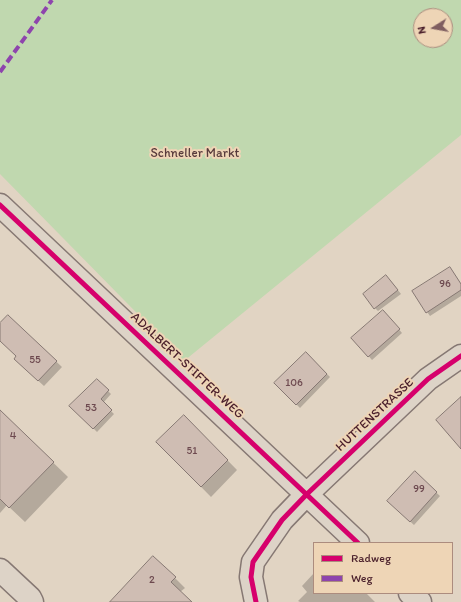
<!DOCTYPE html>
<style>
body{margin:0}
#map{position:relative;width:461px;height:602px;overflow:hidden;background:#e1d4c3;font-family:Itim,sans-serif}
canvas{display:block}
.legend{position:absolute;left:313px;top:542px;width:140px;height:52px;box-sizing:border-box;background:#eed5b6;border:1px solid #ac8c7e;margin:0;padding:5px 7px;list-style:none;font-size:12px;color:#4a1f2b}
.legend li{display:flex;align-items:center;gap:8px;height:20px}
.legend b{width:20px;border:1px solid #ac8c7e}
.north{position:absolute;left:413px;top:8px;width:40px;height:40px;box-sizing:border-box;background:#eed5b6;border:1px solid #ac8c7e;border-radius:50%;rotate:259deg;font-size:11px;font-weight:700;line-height:16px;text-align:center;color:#4a1f2b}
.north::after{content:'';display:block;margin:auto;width:14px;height:18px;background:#7f5e60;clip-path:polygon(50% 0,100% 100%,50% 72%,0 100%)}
</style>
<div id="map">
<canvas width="461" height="602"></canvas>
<ul class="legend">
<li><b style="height:5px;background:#d6006c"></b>Radweg</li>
<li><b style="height:5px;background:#8e44ad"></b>Weg</li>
</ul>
<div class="north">N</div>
</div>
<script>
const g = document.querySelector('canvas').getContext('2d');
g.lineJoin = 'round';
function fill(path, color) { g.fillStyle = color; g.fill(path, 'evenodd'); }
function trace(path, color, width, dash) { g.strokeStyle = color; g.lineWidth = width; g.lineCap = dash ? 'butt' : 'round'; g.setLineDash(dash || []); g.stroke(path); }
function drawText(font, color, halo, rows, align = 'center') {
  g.font = font + ' Itim,sans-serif'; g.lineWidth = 4; g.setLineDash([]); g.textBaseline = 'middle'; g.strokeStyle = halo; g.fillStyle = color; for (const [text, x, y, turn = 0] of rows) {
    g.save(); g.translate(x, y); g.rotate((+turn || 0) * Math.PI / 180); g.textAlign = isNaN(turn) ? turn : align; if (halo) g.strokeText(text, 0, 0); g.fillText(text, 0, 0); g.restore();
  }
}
const green = new Path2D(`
 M0 0H461V135L184 361 0 174ZM421 16H445V40H421Z`);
const shadow = new Path2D(`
 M450 268 461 284V296L430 316 413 292Z
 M390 280 401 294 378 311 375 308Z
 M387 315 402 333 372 360 353 338Z
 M8 316 62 367 44 386 21 365 17 356 0 340V325Z
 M306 353 330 377 300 408 275 383Z
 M97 380 111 394 103 403 114 414 97 432 71 406Z
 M0 411 68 477 25 522 7 505 0 513Z
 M184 416 237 470 211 497 157 442Z
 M415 473 440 496 414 525 388 501Z
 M314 573V593H366L375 602H300L298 601 307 592 302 586Z
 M175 578 185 588 180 592 191 602H111Z`);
const building = new Path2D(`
 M450 267 461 284V290L426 313 412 291Z
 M386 275 398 290 374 309 363 294Z
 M383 310 400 329 368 357 351 338Z
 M8 315 57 361 38 381 14 359 16 356 0 341V323Z
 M306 352 327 374 296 405 274 383Z
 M97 379 109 390 101 399 112 410 93 429 69 406Z
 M461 397V449L436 420Z
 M0 410 54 462 9 508 0 499Z
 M184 415 228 460 201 487 156 442Z
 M415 471 437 492 410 522 387 501Z
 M153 556 176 577 171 582 192 602H110Z`);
const minor = new Path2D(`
 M0 205 358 543
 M0 570 30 598 32 602
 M410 593 420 602
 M256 602 251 577 253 562 282 520 307 494 428 379 461 356`);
const quiet = new Path2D(`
 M0 72 52 0`);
const cycleway = new Path2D(`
 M0 205 358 543
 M256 602 251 577 253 562 282 520 307 494 428 379 461 356`);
const numberNames = [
 ["96",445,284],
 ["55",35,360],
 ["106",294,383],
 ["53",91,408],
 ["4",13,436],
 ["51",192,451],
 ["99",419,489],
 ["2",152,580]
];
const parkNames = [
 ["Schneller Markt",195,154]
];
const streetNames = [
 ["ADALBERT-STIFTER-WEG",187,366,43],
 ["HUTTENSTRASSE",375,415,-43]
];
fill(green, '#c0d8af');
fill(shadow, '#0003');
fill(building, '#cfbdb3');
trace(building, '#867873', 1);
trace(minor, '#867873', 25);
trace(minor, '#ddd3c7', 22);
trace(quiet, '#8e44ad', 4, [8, 4]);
trace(cycleway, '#d6006c', 5);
drawText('11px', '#6d494f', null, numberNames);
drawText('13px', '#583b3c', '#eed5b6', parkNames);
drawText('13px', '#4a1f2b', '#eed5b6', streetNames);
</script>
